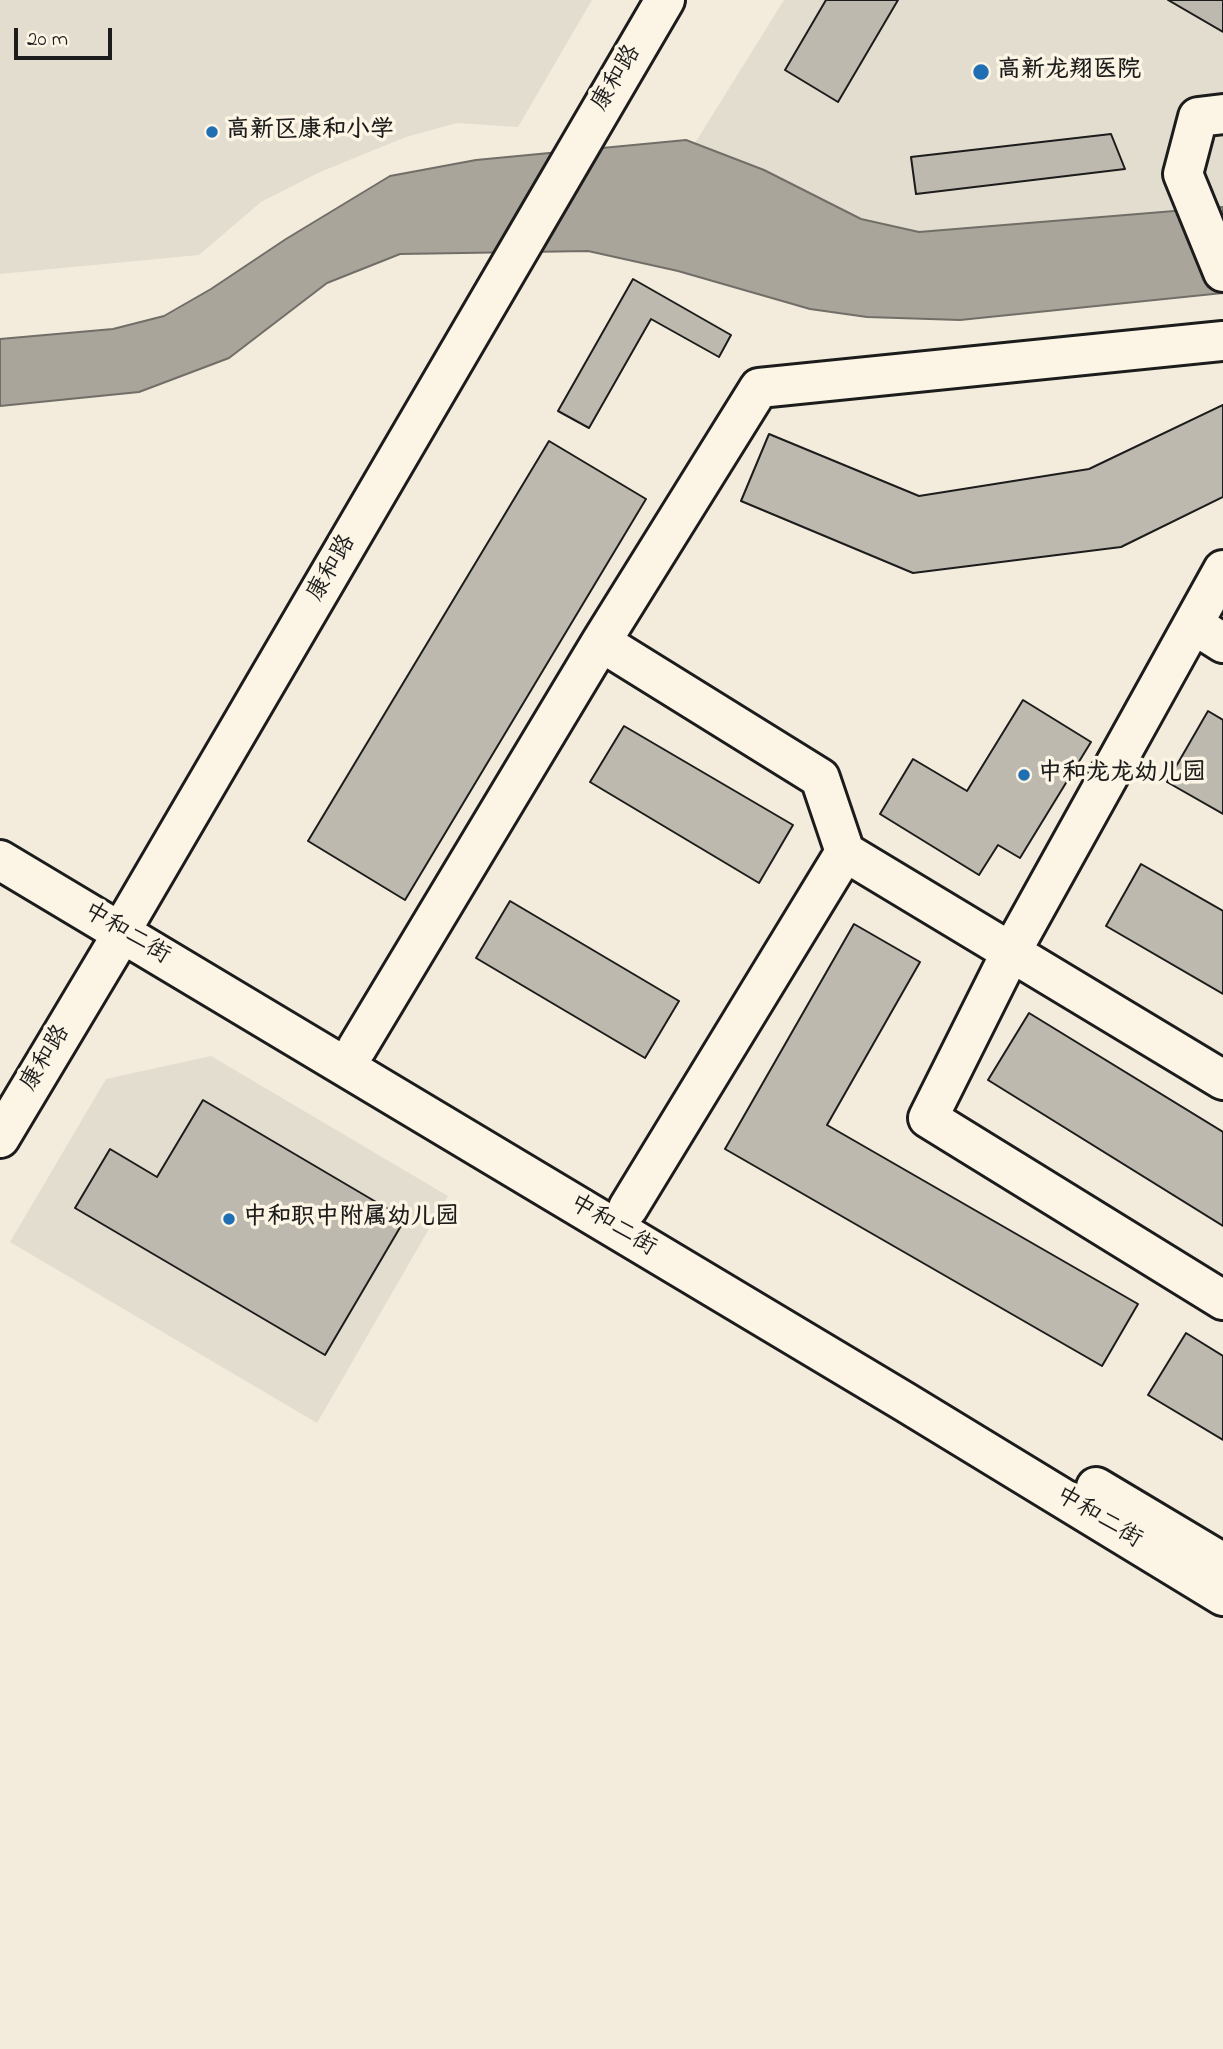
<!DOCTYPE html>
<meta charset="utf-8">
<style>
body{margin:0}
#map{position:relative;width:1223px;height:2049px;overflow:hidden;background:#f3ecdd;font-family:"Indie Flower",sans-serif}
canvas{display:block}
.scale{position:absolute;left:14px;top:28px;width:98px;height:32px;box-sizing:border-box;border:4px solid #1c1c1c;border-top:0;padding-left:9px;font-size:21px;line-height:24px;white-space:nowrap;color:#1c1c1c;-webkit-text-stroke:5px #fcf5e5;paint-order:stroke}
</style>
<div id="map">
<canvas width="1223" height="2049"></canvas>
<div class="scale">20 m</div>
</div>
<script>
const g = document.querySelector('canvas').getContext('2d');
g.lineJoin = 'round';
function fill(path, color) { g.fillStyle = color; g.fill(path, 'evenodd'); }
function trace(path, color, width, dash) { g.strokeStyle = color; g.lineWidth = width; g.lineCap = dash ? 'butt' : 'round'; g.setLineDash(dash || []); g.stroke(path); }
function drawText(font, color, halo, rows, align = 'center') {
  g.font = font + ' "Indie Flower","LXGW WenKai TC",sans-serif'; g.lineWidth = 7; g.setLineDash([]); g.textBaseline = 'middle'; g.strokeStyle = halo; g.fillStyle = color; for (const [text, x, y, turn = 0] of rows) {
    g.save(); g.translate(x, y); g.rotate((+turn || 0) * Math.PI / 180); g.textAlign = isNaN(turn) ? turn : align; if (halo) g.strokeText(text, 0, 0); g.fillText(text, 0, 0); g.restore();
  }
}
const built = new Path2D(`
 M0 0H592L518 127 457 123 406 137 320 172 261 202 199 255 0 274Z
 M784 0H1223V207L919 232 861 219 764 170 695 143Z
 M211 1056 448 1196 317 1423 10 1242 106 1079Z`);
const water = new Path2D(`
 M686 140 764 170 861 219 919 232 1223 207V293L960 320 867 317 810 309 678 271 588 251 400 254 327 283 229 358 139 392 0 406V339L113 329 164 316 211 289 286 239 390 176 476 160Z`);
const building = new Path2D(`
 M826 0H898L838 102 785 70Z
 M1168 0H1223V32Z
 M1111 134 1125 169 916 194 911 157Z
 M633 279 731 335 719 357 651 319 589 428 558 411Z
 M1223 405V497L1121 547 913 573 741 501 769 434 919 496 1089 469Z
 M549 441 646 499 405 900 308 841Z
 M1023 700 1091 742 1020 858 998 845 979 875 880 814 913 759 967 791Z
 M1208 711 1223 720V814L1167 782Z
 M624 726 793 825 759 883 590 782Z
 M1141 864 1223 911V994L1106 926Z
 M510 901 679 1001 645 1058 476 958Z
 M854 924 920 962 827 1125 1138 1304 1102 1366 725 1149Z
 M1029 1013 1223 1132V1226L988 1080Z
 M203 1100 405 1219 325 1355 75 1208 110 1149 157 1177Z
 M1186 1333 1223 1356V1440L1148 1395Z`);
const minor = new Path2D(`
 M1223 114 1198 117 1183 174 1223 272
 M1223 570 1011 952 928 1118 1223 1300
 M1193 624 1223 643
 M601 642 820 778 845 852 1223 1080
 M0 860 905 1402 1223 1596
 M357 1048 601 642 759 388 1223 341
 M0 1138 116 944 125 924 665 0
 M628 1208 845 852
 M1096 1487 1223 1563`);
const markers = [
 [981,72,9,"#1f6fb2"],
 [212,132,7,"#1f6fb2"],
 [1024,775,7,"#1f6fb2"],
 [229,1219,7,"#1f6fb2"]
];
const poiNames = [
 ["高新龙翔医院",997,72],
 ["高新区康和小学",226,132],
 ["中和龙龙幼儿园",1038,775],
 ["中和职中附属幼儿园",243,1219]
];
const streetNames = [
 ["康和路",618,79,-59],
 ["康和路",333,569,-60],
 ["中和二街",126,935,31],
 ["康和路",47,1059,-59],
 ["中和二街",612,1227,31],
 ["中和二街",1098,1519,31]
];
fill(built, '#e3ddcf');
fill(water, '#aaa59b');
trace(water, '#716e68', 2);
fill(building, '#beb9ae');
trace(building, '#1c1c1c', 2);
trace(minor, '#1c1c1c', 44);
trace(minor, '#fcf5e5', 38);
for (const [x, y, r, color] of markers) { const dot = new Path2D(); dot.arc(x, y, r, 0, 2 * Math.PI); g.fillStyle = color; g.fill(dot); trace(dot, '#fcf5e5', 2.5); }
drawText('bold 24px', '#1c1c1c', '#fcf5e5', poiNames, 'left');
drawText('24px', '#1c1c1c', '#fcf5e5', streetNames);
</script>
